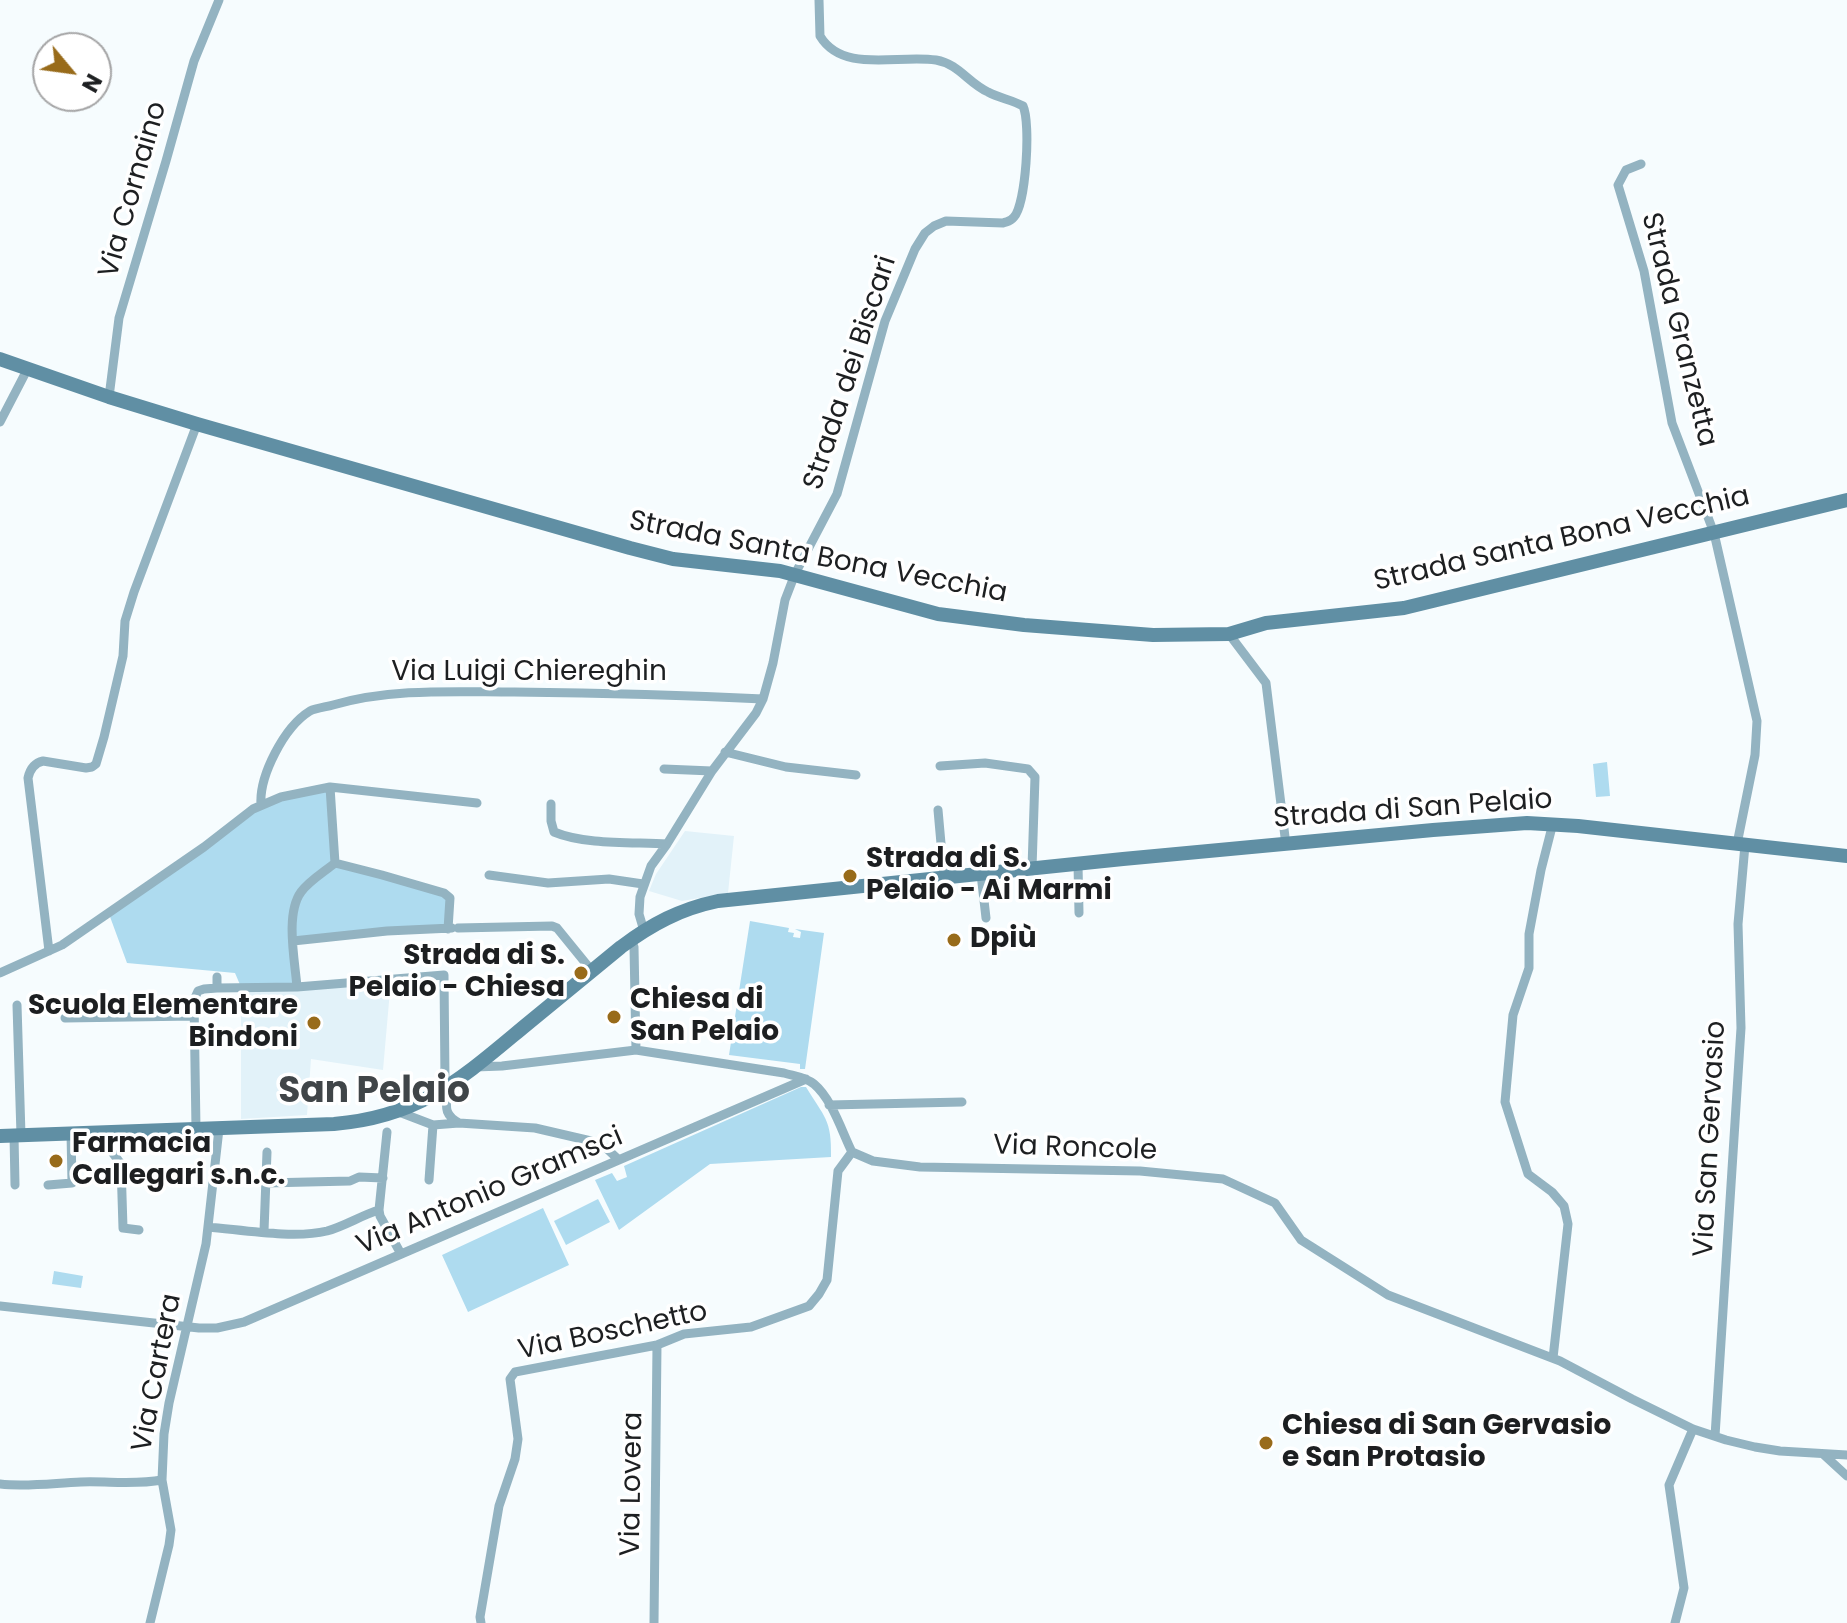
<!DOCTYPE html>
<meta charset="utf-8">
<style>
body{margin:0}
#map{position:relative;width:1847px;height:1623px;overflow:hidden;background:#f6fcfe;font-family:Poppins,sans-serif}
canvas{display:block}
.north{position:absolute;left:32px;top:32px;width:80px;height:80px;box-sizing:border-box;background:#fff;border:2px solid #a5a5a6;border-radius:50%;rotate:119deg;font-size:22px;font-weight:700;line-height:32px;text-align:center;color:#1d1f21}
.north::after{content:'';display:block;margin:auto;width:28px;height:36px;background:#986b1a;clip-path:polygon(50% 0,100% 100%,50% 72%,0 100%)}
</style>
<div id="map">
<canvas width="1847" height="1623"></canvas>
<div class="north">N</div>
</div>
<script>
const g = document.querySelector('canvas').getContext('2d');
g.lineJoin = 'round';
function fill(path, color) { g.fillStyle = color; g.fill(path, 'evenodd'); }
function trace(path, color, width, dash) { g.strokeStyle = color; g.lineWidth = width; g.lineCap = dash ? 'butt' : 'round'; g.setLineDash(dash || []); g.stroke(path); }
function drawText(font, color, halo, rows, align = 'center') {
  g.font = font + ' Poppins,sans-serif'; g.lineWidth = 7; g.setLineDash([]); g.textBaseline = 'middle'; g.strokeStyle = halo; g.fillStyle = color; for (const [text, x, y, turn = 0] of rows) {
    g.save(); g.translate(x, y); g.rotate((+turn || 0) * Math.PI / 180); g.textAlign = isNaN(turn) ? turn : align; if (halo) g.strokeText(text, 0, 0); g.fillText(text, 0, 0); g.restore();
  }
}
const built = new Path2D(`
 M685 831 734 836 728 893 682 901 649 891 656 874Z
 M391 979 383 1070 311 1059 307 1115 241 1119V987Z`);
const green = new Path2D(`
 M1607 762 1610 796 1596 797 1593 764Z
 M330 787 335 863 450 898 448 929 295 941 297 987H241L235 973 127 963 109 914 253 809Z
 M750 921 789 928 788 932 794 933 793 937 800 938 801 932 795 929 824 933 805 1069H800V1064L729 1055Z
 M801 1087H806C824 1117 832 1119 831 1157L710 1164 619 1230 595 1180 612 1173 617 1181 627 1177 624 1166Z
 M598 1199 610 1222 566 1245 554 1221Z
 M543 1208 569 1265 468 1312 442 1255Z
 M54 1271 83 1276 81 1288 52 1284Z`);
const street = new Path2D(`
 M1641 164 1626 170 1618 185 1644 271 1672 423 1714 533 1757 721 1755 755 1737 844
 M109 397 119 318 166 161 194 61 219 0
 M0 422 28 368
 M1229 634 1266 683 1286 845
 M725 752 786 767 856 775
 M940 766 985 763 1028 769 1035 777 1032 868
 M664 769 712 771
 M551 804V821L554 832C585 845 633 842 667 844
 M261 805C259 776 284 727 310 711 316 708 326 707 333 705 392 688 454 692 514 692 597 693 680 695 763 699
 M938 810 944 877
 M1553 823 1541 870 1529 934V968L1513 1015 1505 1102 1528 1174 1552 1192 1564 1206 1568 1224 1553 1358
 M335 863 382 875 444 893 450 898 448 929
 M1078 864 1079 913
 M981 874 986 918
 M489 875 548 883 609 879 643 884
 M458 928 552 926 557 928 592 971
 M644 931 639 914 640 897 651 866 667 844 712 771 756 713 763 699 773 663 785 600 795 574 837 494 885 321 915 249 925 233 934 226 946 221 1003 223C1009 221 1010 222 1014 217 1026 204 1031 123 1023 106 1012 100 999 98 988 92 968 83 959 64 936 60 898 54 843 74 820 36L819 0
 M631 939 634 947 636 1050
 M293 941 387 931 452 928
 M49 951 28 778C30 769 34 763 43 761L86 768 92 767 96 764 104 737 123 656 125 621 134 592 197 424
 M0 973 62 945 204 847 253 809 281 797 330 787 477 803
 M297 987C295 961 285 914 301 892 309 881 324 872 335 863L330 787
 M217 988 297 987 444 975 445 1081C452 1099 437 1111 459 1123
 M17 1005 21 1135
 M65 1018 194 1016
 M475 1067 502 1066 636 1050 784 1073C794 1076 806 1077 814 1084 832 1099 842 1132 852 1152L873 1161 920 1167 1140 1171 1223 1179 1275 1203 1301 1240 1388 1295 1560 1361 1632 1399 1693 1429 1726 1440 1755 1447 1780 1451 1847 1455
 M829 1105 962 1102
 M399 1112 433 1125 459 1123 535 1128 591 1141 606 1148 619 1160
 M196 1129 194 1000 198 991 204 989 217 988V977
 M97 1132 121 1164 123 1228 139 1230
 M387 1132 379 1210 380 1216 401 1254
 M14 1135 15 1185
 M429 1180 433 1125
 M266 1183 350 1181 359 1177 383 1178
 M48 1185 72 1183 71 1133
 M208 1227C243 1230 294 1239 327 1231 345 1226 362 1215 379 1210
 M264 1231 267 1152
 M0 1306 199 1328H217L244 1322 806 1079
 M1715 1436 1741 1028 1738 924 1745 845
 M1823 1454 1847 1476
 M0 1484C27 1487 54 1483 81 1482 108 1481 135 1485 162 1480
 M150 1623 169 1545 171 1530 162 1480 164 1434 169 1403 206 1244 219 1129
 M481 1623 480 1617 499 1506 515 1459 518 1439 510 1379 515 1372 657 1345 684 1334 751 1327 809 1306 819 1294 827 1280 838 1171 852 1152
 M654 1623 657 1345
 M1675 1623 1684 1588 1669 1485 1693 1429`);
const secondary = new Path2D(`
 M0 359 109 397 197 424 630 548 673 559 780 571 938 614 1024 625 1153 635 1229 634 1266 623 1404 608 1847 500
 M0 1136 334 1124C421 1117 462 1078 526 1025 558 999 589 973 621 947 652 924 680 909 718 901L1123 859 1433 830 1527 823 1578 826 1847 856`);
const markers = [
 [850,876,8,"#986b1a"],
 [954,940,8,"#986b1a"],
 [581,973,8,"#986b1a"],
 [614,1017,8,"#986b1a"],
 [314,1023,8,"#986b1a"],
 [56,1161,8,"#986b1a"],
 [1266,1443,8,"#986b1a"]
];
const streetNames = [
 ["Via Cornaino",134,190,-74],
 ["Strada Granzetta",1678,330,76],
 ["Strada dei Biscari",851,373,-72],
 ["Strada Santa Bona Vecchia",1562,540,-13],
 ["Strada Santa Bona Vecchia",818,558,11],
 ["Via Luigi Chiereghin",529,673],
 ["Strada di San Pelaio",1413,810,-4],
 ["Via San Gervasio",1711,1139,-87],
 ["Via Roncole",1075,1149,2],
 ["Via Antonio Gramsci",490,1192,-23],
 ["Via Boschetto",613,1332,-12],
 ["Via Cartera",158,1373,-79],
 ["Via Lovera",633,1484,-89]
];
const poiNames = [
 ["Strada di S.",866,860],
 ["Pelaio - Ai Marmi",866,892],
 ["Dpiù",970,940],
 ["Strada di S.",565,957,"right"],
 ["Pelaio - Chiesa",565,989,"right"],
 ["Chiesa di",630,1001],
 ["San Pelaio",630,1033],
 ["Scuola Elementare",298,1007,"right"],
 ["Bindoni",298,1039,"right"],
 ["Farmacia",72,1145],
 ["Callegari s.n.c.",72,1177],
 ["Chiesa di San Gervasio",1282,1427],
 ["e San Protasio",1282,1459]
];
const districtNames = [
 ["San Pelaio",374,1093]
];
fill(built, '#e2f2f9');
fill(green, '#aedbef');
trace(street, '#93b3c1', 9);
trace(secondary, '#608fa4', 14);
for (const [x, y, r, color] of markers) { const dot = new Path2D(); dot.arc(x, y, r, 0, 2 * Math.PI); g.fillStyle = color; g.fill(dot); trace(dot, '#fff', 3); }
drawText('28px', '#1d1f21', '#fff', streetNames);
drawText('bold 28px', '#1d1f21', '#fff', poiNames, 'left');
drawText('bold 36px', '#404548', '#fff', districtNames);
</script>
